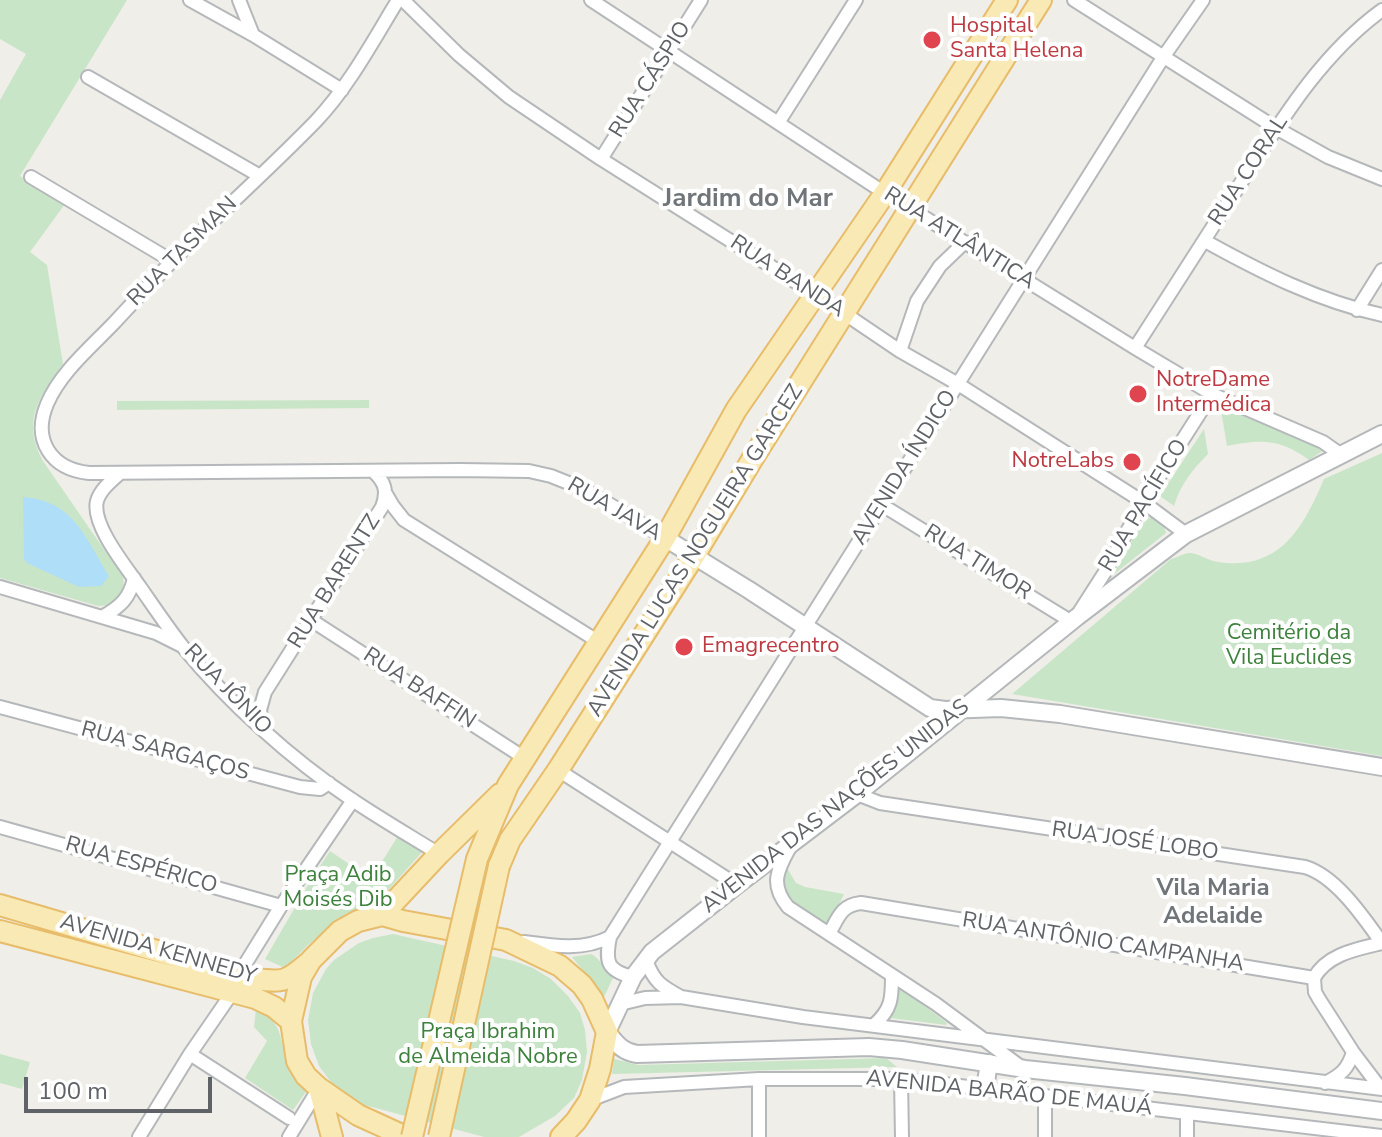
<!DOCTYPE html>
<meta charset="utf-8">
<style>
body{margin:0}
#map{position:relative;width:1382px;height:1137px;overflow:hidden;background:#f0eee8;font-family:"Nunito Sans",sans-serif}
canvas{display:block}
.scale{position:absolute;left:24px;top:1077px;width:188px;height:36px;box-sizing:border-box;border:4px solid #5f6367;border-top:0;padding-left:10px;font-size:24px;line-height:28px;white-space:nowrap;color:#5f6367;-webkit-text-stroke:6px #fff;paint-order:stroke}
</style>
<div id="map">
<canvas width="1382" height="1137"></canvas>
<div class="scale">100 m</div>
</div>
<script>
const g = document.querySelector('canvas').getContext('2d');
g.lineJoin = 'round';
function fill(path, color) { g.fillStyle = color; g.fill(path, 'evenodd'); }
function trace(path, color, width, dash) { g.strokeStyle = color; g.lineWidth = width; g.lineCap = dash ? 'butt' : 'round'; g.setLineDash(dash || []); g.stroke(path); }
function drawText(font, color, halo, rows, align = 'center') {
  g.font = font + ' "Nunito Sans",sans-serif'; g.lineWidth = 8; g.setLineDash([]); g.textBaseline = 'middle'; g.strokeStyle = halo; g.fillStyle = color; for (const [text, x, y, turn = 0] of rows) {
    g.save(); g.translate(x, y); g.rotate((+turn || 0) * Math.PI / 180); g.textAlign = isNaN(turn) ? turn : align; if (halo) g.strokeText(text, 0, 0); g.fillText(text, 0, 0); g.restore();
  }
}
const green = new Path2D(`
 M0 0H127L20 176 65 204 30 252 47 265 63 364C39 397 21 421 43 461L123 577C126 594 116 606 98 606L0 578V100L26 54 0 39Z
 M369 400V408L117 410V401Z
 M1221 410H1228L1312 442 1324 450 1309 460C1280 439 1262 439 1227 446Z
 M1204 429 1208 454C1192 470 1181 484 1174 506L1160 496Z
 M1382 453V756L1012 694 1171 559C1176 558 1184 553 1189 553 1198 553 1209 561 1218 562 1280 571 1303 528 1324 479Z
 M1150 517 1163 524 1166 533 1113 575 1139 528Z
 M398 836 423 851 382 897 346 914 309 944 285 968 265 959 312 878 330 851 371 879Z
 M787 868 796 883 805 887 844 894 827 931 785 900 781 871Z
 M393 934 514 961 533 968 551 979 568 996 580 1013 585 1030 587 1052 582 1080 574 1098 555 1116 519 1137H484L357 1103 333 1085 319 1066 311 1044 308 1020 313 993 326 969 334 960 359 943 373 938Z
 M591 954C601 958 604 971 614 976L604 997 572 957Z
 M897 985 947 1023 946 1025 891 1018Z
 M256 1009C285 1024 278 1037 288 1064 292 1074 300 1083 306 1092L293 1110 245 1078 267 1041 254 1027Z
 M0 1054 30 1062 22 1089 0 1083Z
 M886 1058 897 1067 612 1074 614 1059 638 1065Z`);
const water = new Path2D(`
 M23 497C74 501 85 537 109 576L101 586 79 587 27 563 24 559Z`);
const minor = new Path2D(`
 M190 0 253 35 342 90
 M239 0 253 35
 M398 0C373 41 349 86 316 121 279 159 240 195 202 231 171 261 142 293 113 324 90 348 60 373 47 404 32 440 51 469 89 473L460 470 529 471 551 476 586 490 665 538
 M403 0 459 55 509 97 601 159 829 303 900 351 958 384 1143 502 1186 534
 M591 0 874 186 1135 348 1212 394 1323 442 1340 454
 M1074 0 1276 128 1328 157 1382 179
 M88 77 260 176
 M778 123 856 0
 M601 159 701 0
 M31 177 172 261
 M1205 241C1261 272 1318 301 1382 315
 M1357 310 1382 270
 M1135 348C1169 295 1203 242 1237 189 1279 124 1319 56 1382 10
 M900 351 917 301 940 266 965 242
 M120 473C111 481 100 490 97 501 91 525 127 568 140 587 154 607 168 628 183 647 228 702 291 759 351 799 379 818 410 836 439 854
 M386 494 393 506 404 520 599 642
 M882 505 1072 622
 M0 587 156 633 180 645
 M1080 611 1105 572 1143 502 1212 394
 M102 617C120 607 130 598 134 578
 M311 620 526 759
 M0 707 300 787 320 789 329 783
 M263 728 260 710 265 692 382 507C388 491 385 482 373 471
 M558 770 737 885
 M857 794 880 803 1305 867C1336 876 1364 918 1382 943
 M0 827 281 906
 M790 847C778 869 769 884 788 907L936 1004 1021 1067
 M829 934C838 918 841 905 861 903L1314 978
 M610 937C605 962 607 971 633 977
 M524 942C553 946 583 951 610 937L1164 56 1203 0
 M646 960C654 982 661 986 681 997
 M239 974 281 906 353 800
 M1314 978 1315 992 1319 999 1353 1052 1381 1089
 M1314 978C1327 954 1357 949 1382 943
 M620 1004 645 998 681 997 803 1017 1382 1089
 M874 1025C892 1009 892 998 892 975
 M190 1054 289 1118
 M759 1079V1137
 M901 1079 902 1137
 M1325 1083C1341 1075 1348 1069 1353 1052
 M590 1100 624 1087 759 1079H901L1382 1136
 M1187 1113V1137
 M139 1137 190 1054 232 993
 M289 1137 319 1088
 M1045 1137V1096`);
const tertiary = new Path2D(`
 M1382 434 1186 534 1077 617 857 794 737 885 652 952 633 977 607 1032C616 1043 622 1052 637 1054L869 1047 902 1050 1025 1069 1185 1086 1382 1111
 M665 538 749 590 930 708 945 710 1001 708 1060 714 1382 767
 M985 1088 989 1063`);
const primary = new Path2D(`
 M477 859 508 785 665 538 736 410 885 193 1007 0
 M499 866 510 840 558 770 694 556 753 458 1041 0
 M0 905 253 979C283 982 285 983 308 963
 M382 915 439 854 500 794
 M0 931 255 998 274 1007 291 1021
 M319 1088 332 1137
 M406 1137 358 1115 319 1088 306 1076 297 1061 291 1021 301 977 311 960 340 931 358 921 382 915 403 921 506 940 560 966 582 985 592 999 607 1032 600 1069 590 1100 576 1121 561 1137`);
const primaryBridge = new Path2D(`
 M412 1137 477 859
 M439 1137 499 866`);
const markers = [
 [932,40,10,"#e0444e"],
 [1138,394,10,"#e0444e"],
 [1132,462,10,"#e0444e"],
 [684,647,10,"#e0444e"]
];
const healthNames = [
 ["Hospital",950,27],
 ["Santa Helena",950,52],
 ["NotreDame",1156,381],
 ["Intermédica",1156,406],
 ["NotreLabs",1114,462,"right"],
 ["Emagrecentro",702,647]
];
const streetNames = [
 ["RUA CÁSPIO",651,80,-58],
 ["RUA CORAL",1249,171,-57],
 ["RUA ATLÂNTICA",959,239,32],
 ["RUA TASMAN",183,252,-45],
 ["RUA BANDA",787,277,33],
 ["AVENIDA ÍNDICO",905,468,-58],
 ["RUA PACÍFICO",1144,506,-59],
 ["RUA JAVA",614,510,30],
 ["AVENIDA LUCAS NOGUEIRA GARCEZ",696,551,-58],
 ["RUA TIMOR",977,563,32],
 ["RUA BARENTZ",335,582,-58],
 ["RUA BAFFIN",419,689,33],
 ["RUA JÔNIO",227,690,46],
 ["RUA SARGAÇOS",165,752,15],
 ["AVENIDA DAS NAÇÕES UNIDAS",836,807,-38],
 ["RUA JOSÉ LOBO",1135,842,8],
 ["RUA ESPÉRICO",141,866,16],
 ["RUA ANTÔNIO CAMPANHA",1103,943,9],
 ["AVENIDA KENNEDY",158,950,16],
 ["AVENIDA BARÃO DE MAUÁ",1009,1094,6]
];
const parkNames = [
 ["Cemitério da",1289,634],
 ["Vila Euclides",1289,659],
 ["Praça Adib",338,876],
 ["Moisés Dib",338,901],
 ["Praça Ibrahim",488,1033],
 ["de Almeida Nobre",488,1058]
];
const neighbourhoodNames = [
 ["Vila Maria",1213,889],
 ["Adelaide",1213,917]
];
const quarterNames = [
 ["Jardim do Mar",748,200]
];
fill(green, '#c9e5c7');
fill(water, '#afdef9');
trace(minor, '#b5b8bb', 16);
trace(tertiary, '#b5b8bb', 20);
trace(primary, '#e7bc6a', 24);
trace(minor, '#fff', 12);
trace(tertiary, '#fff', 16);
trace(primary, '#f9e9b4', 20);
trace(primaryBridge, '#e7bc6a', 24, []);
trace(primaryBridge, '#f9e9b4', 20);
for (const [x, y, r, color] of markers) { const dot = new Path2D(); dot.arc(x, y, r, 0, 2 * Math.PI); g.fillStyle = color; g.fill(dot); trace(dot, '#fff', 3); }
drawText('22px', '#be3a42', '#fff', healthNames, 'left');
drawText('22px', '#5f6367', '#fff', streetNames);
drawText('22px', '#3d813c', '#fff', parkNames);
drawText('bold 24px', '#707579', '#fff', neighbourhoodNames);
drawText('bold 26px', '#707579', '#fff', quarterNames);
</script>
